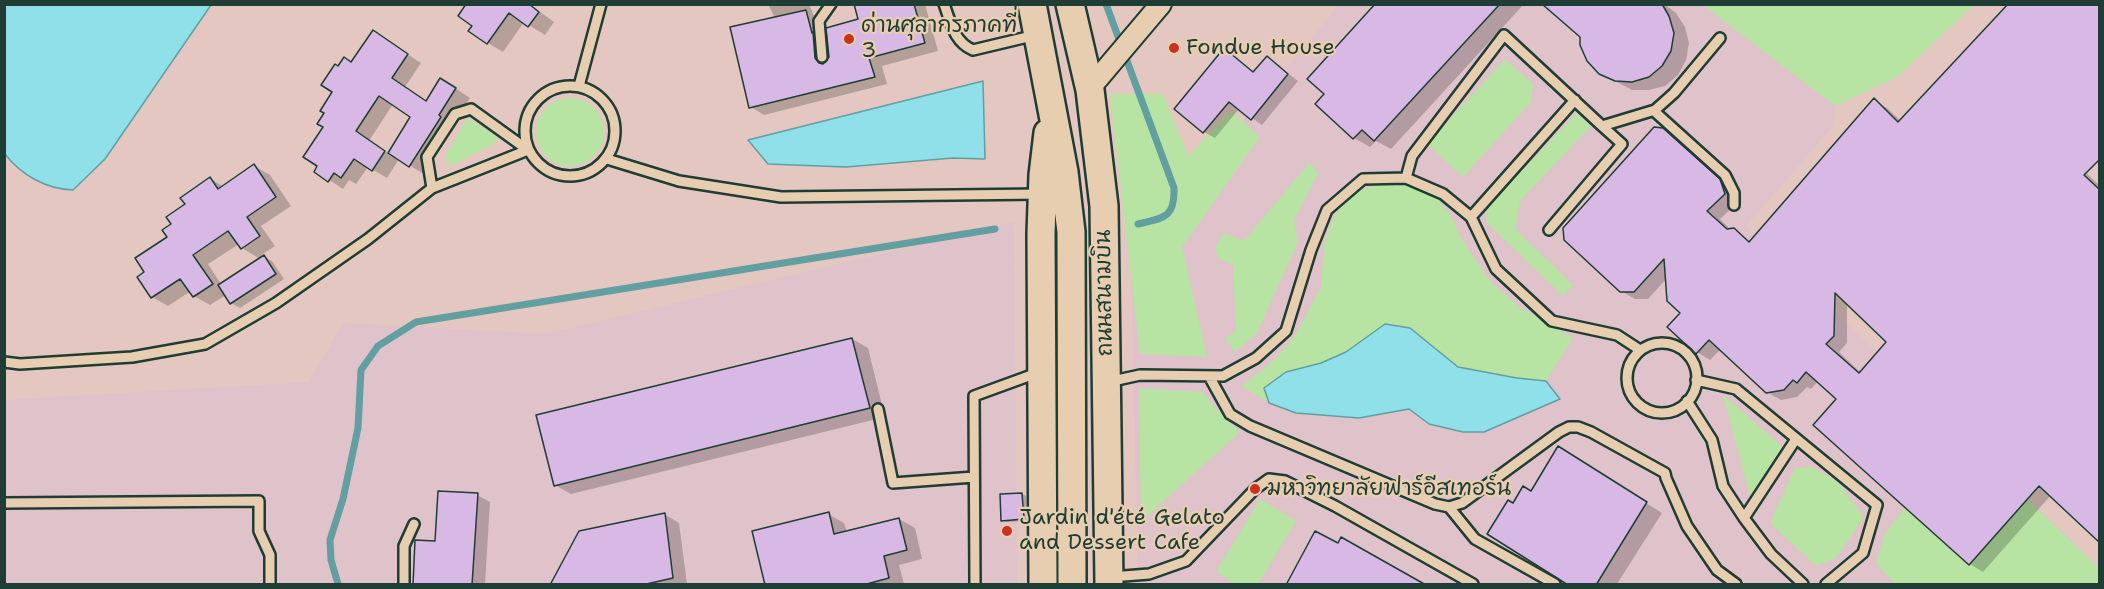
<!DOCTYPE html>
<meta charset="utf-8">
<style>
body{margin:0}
#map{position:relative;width:2104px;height:589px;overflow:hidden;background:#e3c7c0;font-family:"Shantell Sans",sans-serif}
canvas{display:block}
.frame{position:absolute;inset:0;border:6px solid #1f3d34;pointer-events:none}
</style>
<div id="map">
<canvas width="2104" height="589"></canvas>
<div class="frame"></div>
</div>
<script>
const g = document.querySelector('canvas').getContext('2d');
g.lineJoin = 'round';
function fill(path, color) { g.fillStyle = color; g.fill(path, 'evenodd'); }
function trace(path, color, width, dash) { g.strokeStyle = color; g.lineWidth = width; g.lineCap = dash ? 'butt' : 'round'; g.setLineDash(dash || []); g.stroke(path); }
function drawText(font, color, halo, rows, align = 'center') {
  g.font = font + ' "Shantell Sans","Playpen Sans Thai",sans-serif'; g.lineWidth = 4.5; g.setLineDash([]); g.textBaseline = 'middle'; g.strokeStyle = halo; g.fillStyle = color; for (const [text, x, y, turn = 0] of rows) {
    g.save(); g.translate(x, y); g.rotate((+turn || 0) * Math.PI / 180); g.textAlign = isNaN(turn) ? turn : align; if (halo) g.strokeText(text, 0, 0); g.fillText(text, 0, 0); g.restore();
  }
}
const built = new Path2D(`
 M1339 5H1703L1835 106 1833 126 1746 226 2099 567V584H1138L1131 256Z
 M1014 222 1017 584H5V400L309 382 343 323 546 334Z`);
const green = new Path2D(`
 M1703 5H1974L1897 77 1835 106Z
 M1505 59 1533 84 1531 102 1463 177 1427 144Z
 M1110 94H1163L1188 156 1231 111 1260 137 1182 247 1207 357 1140 354Z
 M536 132a34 34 0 1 1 68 0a34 34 0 1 1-68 0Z
 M1577 113 1591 126 1520 201 1515 229 1573 285 1563 296 1486 222 1487 207Z
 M468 118 496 136 497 140 494 144 452 165 446 161 445 156Z
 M1310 162 1318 173 1294 221 1298 242 1257 333 1235 352 1225 338 1236 331 1233 265 1218 258 1215 247 1224 233 1244 241Z
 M1399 183 1419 188 1438 199 1451 216 1460 236 1489 280 1521 308 1573 338 1546 381 1518 378 1458 367 1410 328 1385 324 1346 352 1321 363 1286 372 1264 388 1269 403 1242 386 1275 359 1295 336 1321 287 1324 245 1330 225 1341 206 1357 192 1377 184Z
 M1139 388 1203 392 1214 407 1240 432 1141 522Z
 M1723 395 1785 449 1753 507Z
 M1812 467 1838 482 1864 517 1836 558 1816 566 1770 523 1795 468Z
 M1260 499 1296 521 1258 584H1236L1216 572Z
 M2027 499 2099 568V584H1895L1876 563 1885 534 1905 508 1969 565Z`);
const water = new Path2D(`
 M5 4H211V5L105 159 73 190C46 189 21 175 5 154Z
 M983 81 985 159 953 158 846 167 768 164 748 140Z
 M1385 324 1410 328 1458 367 1517 378 1546 381 1560 399 1484 432H1463L1429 424 1409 409 1359 418 1296 413 1269 403 1264 388 1286 372 1321 363 1346 352Z`);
const shadow = new Path2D(`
 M529 4 554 22 545 35 524 22 503 52 488 43 474 26Z
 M768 4H809L814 16 819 19 825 41 829 43 859 20 862 4H925L938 51 882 66 887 84 764 115 751 107 775 18Z
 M1377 4H1524L1391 149 1376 141 1370 147 1354 138 1317 104 1326 94Z
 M1545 4H1664L1676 13 1685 27 1689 43 1686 60 1678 75 1665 86 1649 90H1632L1600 73 1581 36Z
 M387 41 421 63 405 87 427 102 455 88 470 98 452 124 455 126 424 174 399 159 387 178 368 167 356 184 349 180 343 189 316 171 319 166 326 112 335 92 339 68 352 63ZM393 104 412 117 389 154 369 141Z
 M1224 50 1255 73 1267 58 1298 81 1262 125 1239 109 1215 138 1204 132Z
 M1874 100 1887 108 1901 121 2061 149 2100 186V541L2051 495 1983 572 1970 564 1838 399 1818 381 1811 389 1807 387 1797 397 1781 400 1767 392 1721 349 1710 360 1697 352 1667 278 1648 299H1635L1621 291 1663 130 1677 138 1733 188 1738 202 1720 219 1731 230 1751 242ZM1847 303 1888 342 1861 373 1839 352 1847 343Z
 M254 166 270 175 291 206 261 226 275 246 261 255 272 261 284 279 240 308 231 303 226 295 210 305 194 296 191 291 168 306 152 297 139 278 146 273 169 237 173 224 187 204 211 179 224 187ZM239 244 242 248 260 259 221 284 208 264Z
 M852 339 868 348 885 417 571 494 555 485Z
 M1574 458 1662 513 1617 584H1571L1514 505Z
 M1022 494 1026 496 1027 521 1007 522 1003 520Z
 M477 495 490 502 485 584H414L437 543Z
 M664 514 679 523 687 584H553Z
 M828 514 844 523 847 532 899 519 915 528 922 559 899 565 904 584H767Z`);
const stream = new Path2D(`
 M1106 4 1174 188C1175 218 1164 218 1138 224
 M338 584 331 560 330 540 343 499 358 428 361 370 378 346 416 322 995 229`);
const building = new Path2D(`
 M466 4H529L539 12 528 27 509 13 487 44 468 31 472 26 458 16Z
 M854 4H914L925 43 869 58 875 77 749 108 730 27 806 10 812 33 813 32 815 58 819 63 823 64 829 57 826 28 858 19Z
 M1375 4H1500L1374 141 1362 130 1353 139 1315 104 1324 94 1307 79Z
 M1542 4H1662L1669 16 1674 33 1671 51 1662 66 1649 77 1632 82 1615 81 1599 74 1587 61 1580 45V37Z
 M2008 4H2100V159L2084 175 2100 190V543L2039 486 1969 565 1813 425 1836 399 1806 372 1797 383 1793 380 1784 390 1766 393 1709 340 1696 354 1667 327 1680 313 1667 301 1664 259 1634 292H1620L1564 240 1563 228 1654 127 1663 128 1720 179 1725 194 1707 211 1727 229 1734 228 1749 242 1874 98 1898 122ZM1835 293 1886 342 1859 373 1826 344 1834 336Z
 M373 30 408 54 392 78 426 101 440 78 456 88 439 115 441 117 409 167 388 153 410 117 379 96 356 131 385 151 372 171 354 159 341 178 334 173 328 182 314 172 317 166 303 157 323 127 317 124 324 113 320 111 332 92 321 85 335 64 338 66 344 57 351 62Z
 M1224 48 1253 72 1267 56 1288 74 1251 120 1229 102 1203 133 1174 109Z
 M254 164 276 197 247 217 260 236 241 249 228 231 193 255 213 284 193 297 180 279 151 298 137 277 144 272 135 258 167 237 162 230 171 224 166 217 185 204 180 198 210 177 218 189Z
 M264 255 276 274 230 304 218 285Z
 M852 338 870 408 554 486 536 415Z
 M1558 446 1647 502 1596 585H1568L1487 534 1508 500 1513 503 1523 486 1531 491Z
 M438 491 478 493 472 585H413L415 540 435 541Z
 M1022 493 1024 519 1001 521 1000 494Z
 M829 512 834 534 899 518 907 550 884 556 889 578 863 585H765L752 531Z
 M665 513 673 578 642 585H550L579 531Z
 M1315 531 1338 543 1341 537 1426 585H1286Z`);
const service = new Path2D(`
 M944 4C951 23 954 42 973 50L1036 35
 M822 57 819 21 831 4
 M525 131a45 45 0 1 1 90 0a45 45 0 1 1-90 0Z
 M579 86 601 4
 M1654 111 1725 175 1734 193V205
 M607 159 679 181 781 197 1041 194
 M1406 178 1412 156 1504 35 1602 126 1655 110 1674 93 1720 38
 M432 188 427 157 455 114 471 109 528 150
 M1471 217 1575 100
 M1549 230 1622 144 1602 126
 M1627 378a35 35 0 1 1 70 0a35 35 0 1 1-70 0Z
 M4 362 20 364 132 357 205 344 276 303 368 239 432 188 528 150
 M1209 376 1230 414 1250 426 1435 504 1449 507 1462 503 1559 432 1569 427H1578L1591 432 1665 473 1666 478 1687 526 1717 570 1736 584
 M1696 380 1736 389 1877 505 1863 553 1826 584
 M1108 382 1140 375 1223 376 1256 358 1286 331 1311 250 1327 210 1363 179 1406 178 1443 194 1471 217 1496 269 1552 321 1617 335 1640 350
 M1687 401 1712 440 1723 486 1744 518 1771 554 1803 584
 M878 409 893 483 974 477
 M4 503 259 501V531L270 555V584
 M1449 507 1475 539 1555 584
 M1744 518 1796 439
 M1111 577 1149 574 1186 561 1255 489 1269 479 1285 481 1335 506 1473 584
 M404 584V546L414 524
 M975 584 974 396 1037 373`);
const minor = new Path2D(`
 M1090 88 1161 4`);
const secondary = new Path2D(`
 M1032 4 1064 172 1071 232 1072 584
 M1070 4 1090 90 1104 206 1109 584
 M1043 584 1041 234 1043 175 1048 133`);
const markers = [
 [849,39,6,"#c8321e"],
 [1174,48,6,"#c8321e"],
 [1255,489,6,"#c8321e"],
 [1007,531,6,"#c8321e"]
];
const poiNames = [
 ["ด่านศุลากรภาคที่",861,26],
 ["3",861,51],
 ["Fondue House",1186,48],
 ["มหาวิทยาลัยฟาร์อีสเทอร์น",1267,489],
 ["Jardin d'été Gelato",1019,518],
 ["and Dessert Cafe",1019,543]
];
const streetNames = [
 ["ถนนสนามบิน",1105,293,-91]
];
fill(built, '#e0c2cb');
fill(green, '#b7e4a2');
fill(water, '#8fe0e9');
trace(water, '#629fa1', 1.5);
fill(shadow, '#0003');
trace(stream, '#629fa1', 7);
fill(building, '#d8b8e4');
trace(building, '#1f3d34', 1.5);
trace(service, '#1f3d34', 14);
trace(minor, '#1f3d34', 24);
trace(secondary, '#1f3d34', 32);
trace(service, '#e8ceb0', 9);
trace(minor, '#e8ceb0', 20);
trace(secondary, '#e8ceb0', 27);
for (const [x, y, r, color] of markers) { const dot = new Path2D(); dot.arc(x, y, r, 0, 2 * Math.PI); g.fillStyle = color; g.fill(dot); trace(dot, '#e8ceb0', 2); }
drawText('22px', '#1f3d34', '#e8ceb0', poiNames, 'left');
drawText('22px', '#1f3d34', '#e8ceb0', streetNames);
</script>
